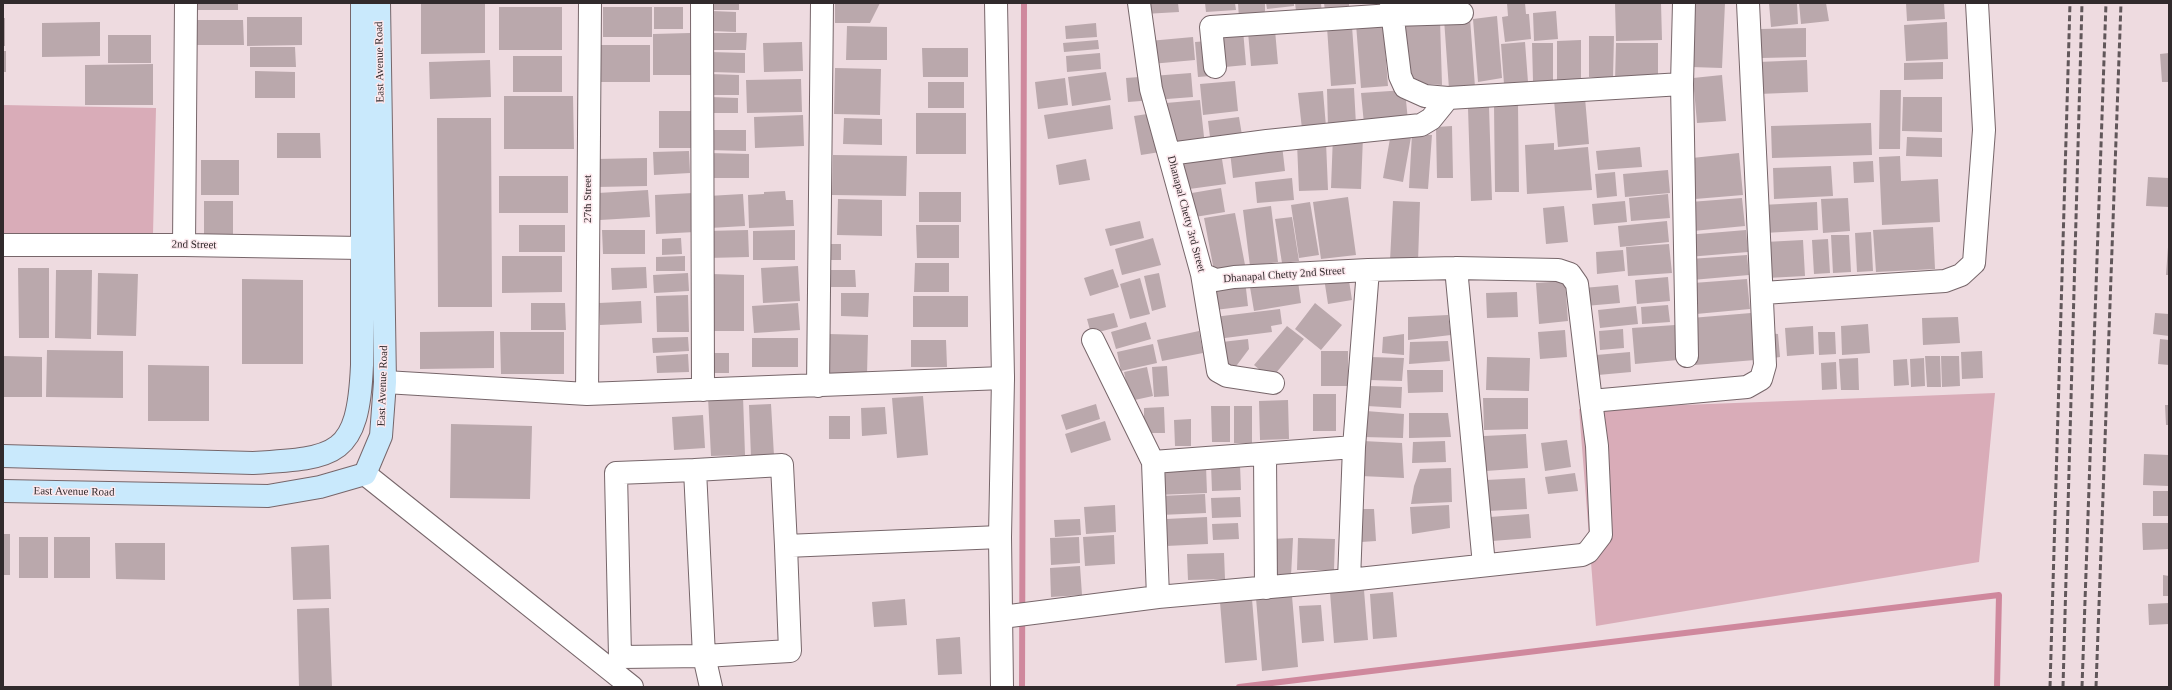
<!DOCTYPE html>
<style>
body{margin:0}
#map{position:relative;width:2172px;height:690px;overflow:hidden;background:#eedbe0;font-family:Georgia,serif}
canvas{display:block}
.frame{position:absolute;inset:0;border:4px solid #312a2c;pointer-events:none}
</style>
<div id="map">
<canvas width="2172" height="690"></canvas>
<div class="frame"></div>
</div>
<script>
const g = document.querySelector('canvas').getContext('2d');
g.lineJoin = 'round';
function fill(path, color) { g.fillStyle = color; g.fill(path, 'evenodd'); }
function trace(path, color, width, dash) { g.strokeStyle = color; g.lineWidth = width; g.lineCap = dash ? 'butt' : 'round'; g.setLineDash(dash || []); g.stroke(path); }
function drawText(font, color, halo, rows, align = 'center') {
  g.font = font + ' Georgia,serif'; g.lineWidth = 3; g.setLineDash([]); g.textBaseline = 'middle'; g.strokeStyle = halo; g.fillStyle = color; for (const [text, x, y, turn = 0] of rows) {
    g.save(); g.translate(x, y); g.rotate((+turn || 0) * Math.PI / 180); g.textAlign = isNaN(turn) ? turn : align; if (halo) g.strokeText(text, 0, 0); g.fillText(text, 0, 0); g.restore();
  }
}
const green = new Path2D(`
 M3 105 156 108 153 234 3 233Z
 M1995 393 1979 562 1596 626 1579 409Z`);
const stream = new Path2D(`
 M1022 687 1024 3
 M1239 687 1999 595 1997 687`);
const building = new Path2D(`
 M191 3H238V10H191Z
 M421 3H485V53L421 54Z
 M707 3H739V10H707Z
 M835 3H880L870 23H835Z
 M1143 3H1178L1179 12 1144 14Z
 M1205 3H1235L1236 10 1206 12Z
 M1238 3H1265V11L1261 17 1239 19Z
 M1266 3H1294V6L1267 9Z
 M1295 3H1321L1322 16 1297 19Z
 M1324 3H1349V9L1325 11Z
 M1507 3H1525L1526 14H1529L1531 39 1505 42 1502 17 1508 16Z
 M1615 3H1661L1662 40 1616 41Z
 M1694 3H1725L1722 68 1691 67Z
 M1769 3H1797L1798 24 1771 27Z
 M1799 3H1826L1829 21 1801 24Z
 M1906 3H1944L1945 19 1907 21Z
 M499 7H562V50H499Z
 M603 7H652V37H603Z
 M654 7H683V29H654Z
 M712 11 736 12V32L712 31Z
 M1556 11 1558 39 1534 41 1533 13Z
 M1497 16 1502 78 1478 82 1473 19Z
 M247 17H302V45L247 46Z
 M3 18H5V46H3Z
 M1470 18 1475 87 1449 89 1444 19Z
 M193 20H243L244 45H193Z
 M1440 20 1442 85 1411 83 1405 22Z
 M100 22V56L42 57V23Z
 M1383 22 1388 86 1361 88 1356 24Z
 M1947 22 1948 59 1906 61 1904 25Z
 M1096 23 1097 37 1066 39 1065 26Z
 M847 26 887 27V60H846Z
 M1352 26 1356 84 1331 86 1327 27Z
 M1806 28V57L1761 58 1760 29Z
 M1243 30 1246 65 1225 67 1222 32Z
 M1275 30 1278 64 1251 66 1248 32Z
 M690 33 691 75H653V34Z
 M712 33H747L746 50H712Z
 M108 35H151V63H108Z
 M1589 36H1614L1613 78 1589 77Z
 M1193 37 1195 60 1151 64 1149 41Z
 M1098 40 1099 49 1064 52 1063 43Z
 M1581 40V80H1557V41Z
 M1208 41 1211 76 1198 77 1195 42Z
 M802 42 803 71 764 72 763 43Z
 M1525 42 1528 82 1504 84 1501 44Z
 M1532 43H1553V81H1533Z
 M1616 43H1658V83L1615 82Z
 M600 45H650V82H600Z
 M250 47H295L296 67H250Z
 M922 48H968V77H923Z
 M3 51H6V72H3Z
 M711 52 745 53V73L711 72Z
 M1100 53 1101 69 1067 72 1066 56Z
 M2169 53V82H2162L2160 54Z
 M513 56H562V92H513Z
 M490 60 491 97 430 99 429 62Z
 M1807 60 1808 92 1759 94 1758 62Z
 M1943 62V79L1904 80V63Z
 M153 64V105H85V65Z
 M835 68 881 69 880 115 834 114Z
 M255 71 295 72V98H255Z
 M1106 72 1111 100 1072 106 1068 77Z
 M1191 73 1193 97 1128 102 1126 78Z
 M710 74 739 75V95H710Z
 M1722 75 1726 121 1697 123 1693 78Z
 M1065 78 1068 105 1038 109 1035 82Z
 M801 79 802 112 747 113 746 80Z
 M1235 81 1238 111 1203 115 1200 84Z
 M928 82H964V108H928Z
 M1354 88 1356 125 1328 127 1327 89Z
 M1405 90 1408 121 1364 124 1361 93Z
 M1880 90H1901L1900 149H1879Z
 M1323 91 1326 127 1302 129 1298 93Z
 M504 96H573L574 149H504Z
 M710 97 738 98V113H710Z
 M1903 97H1942V132L1902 131Z
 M1585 98 1589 144 1558 147 1554 100Z
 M1200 100 1205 146 1170 149 1166 103Z
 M1518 104 1519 192H1495L1494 105Z
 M1110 105 1113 129 1048 139 1044 115Z
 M1489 107 1492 200 1471 201 1468 108Z
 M659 111H691L692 148H659Z
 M916 113H966V154H916Z
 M1154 113 1160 152 1141 155 1134 116Z
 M803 115 804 146 755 148 754 117Z
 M1239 117 1243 141 1211 145 1208 121Z
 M437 118H491L492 307H438Z
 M844 118 882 119V145L843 144Z
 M1871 123 1872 155 1772 158 1771 126Z
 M1452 126 1453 178H1437L1436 127Z
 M709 130H746V151L708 150Z
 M277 133H320L321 158H277Z
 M1391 133 1411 137 1403 182 1383 178Z
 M1412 134 1432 135 1428 189 1409 188Z
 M1333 135 1363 136 1361 189 1331 188Z
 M1907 137 1942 138V157L1906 156Z
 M1326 142 1328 190 1299 191 1297 143Z
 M1554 143V150L1588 147 1592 190 1527 194 1525 145Z
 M1282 145 1285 171 1233 178 1230 152Z
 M1640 147 1642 167 1598 170 1596 151Z
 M689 151 690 173 654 175 653 152Z
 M709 153 749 154V178H709Z
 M1221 153 1226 184 1182 190 1178 159Z
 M1739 153 1743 195 1695 199 1692 158Z
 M833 155 907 156 906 196 832 195Z
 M1900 156 1901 181 1938 179 1940 222 1882 225 1879 157Z
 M647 158V186L597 187 596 159Z
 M1086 159 1090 180 1059 185 1056 165Z
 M201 160H239V195H201Z
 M1873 161 1874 182 1854 183 1853 162Z
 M1831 166 1833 196 1774 199 1773 168Z
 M1668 170 1670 193 1625 197 1623 174Z
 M1615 172 1617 196 1597 198 1595 174Z
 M499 176H568V213H499Z
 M2148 177 2169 178V207L2146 206Z
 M1292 178 1294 200 1257 203 1255 182Z
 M1221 188 1225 212 1189 218 1186 194Z
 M648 190 650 217 600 220 598 193Z
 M785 191 786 200H793L794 226 749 228 748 195 764 194V192Z
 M919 192H961V222H919Z
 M693 193 695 232 656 234 655 195Z
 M743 194 745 226 710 228 708 196Z
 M1668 194 1670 218 1631 221 1629 198Z
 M1348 197 1356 255 1321 259 1313 202Z
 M1742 198 1745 226 1693 231 1690 202Z
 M1848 198 1850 231 1823 233 1821 199Z
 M838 199 882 200V236L837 235Z
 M204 201H233V234H204Z
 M1393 201 1420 202 1418 262 1390 261Z
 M1625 201 1627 222 1594 225 1592 204Z
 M1310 202 1319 255 1299 258 1291 205Z
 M1817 202 1818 230 1764 233 1762 205Z
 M1271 206 1278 262 1250 266 1243 210Z
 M1564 206 1568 242 1546 244 1543 208Z
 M1235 213 1246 270 1215 276 1204 218Z
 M1292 217 1299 261 1282 263 1275 219Z
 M1140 221 1144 238 1110 246 1105 229Z
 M1667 221 1669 242 1620 247 1618 226Z
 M519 225H565V252H519Z
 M916 225H959V258H917Z
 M1933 227 1935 269 1876 272 1873 230Z
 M602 230H645V254H603Z
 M748 230 749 257 707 258 706 231Z
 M795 230V260H753V231Z
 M1746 230 1748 252 1688 257 1686 235Z
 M1871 232 1873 271 1857 272 1855 233Z
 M1831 235H1849L1851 272 1833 273Z
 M681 238 682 254 662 255V239Z
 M1153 238 1161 265 1122 275 1115 249Z
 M1828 239 1830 273 1814 274 1812 240Z
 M1803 240 1805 276 1767 278 1765 242Z
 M825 244H841V260H825Z
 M1669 244 1672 273 1628 276 1626 247Z
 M2168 247H2169V275H2166Z
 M1623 250 1625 271 1597 274 1596 252Z
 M1747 255 1749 275 1692 280 1690 259Z
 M502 256H562V292L502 293Z
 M685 256V271H656V257Z
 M915 263H949V292H914Z
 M798 266 800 301 763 303 761 268Z
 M646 267 647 288 612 290 611 268Z
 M18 268H49V338H19Z
 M1113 269 1119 287 1090 296 1084 278Z
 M56 270H92L91 339 55 338Z
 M827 270H855L856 287H828Z
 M98 273 138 274 136 336 97 335Z
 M688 273 689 291 654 293 653 275Z
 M1159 273 1166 307 1152 311 1144 276Z
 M711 274 744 275V331H711Z
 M1297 274 1301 303 1254 311 1249 281Z
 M1348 274 1352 300 1328 304 1324 278Z
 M1668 277 1670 301 1637 304 1635 280Z
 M1140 278 1150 314 1130 319 1120 284Z
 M242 279 303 280V364H242Z
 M1747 279 1750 309 1696 314 1693 283Z
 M1245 280 1248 306 1215 310 1212 285Z
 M1565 281 1568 321 1539 324 1536 283Z
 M1618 285 1620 303 1585 306 1583 288Z
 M1517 292 1518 317 1487 318 1486 293Z
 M841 293H869L868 317 841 316Z
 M688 295 689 332H657L656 296Z
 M913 296H968V327H913Z
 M641 301 642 323 600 325 599 303Z
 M531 303H565L566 330H531Z
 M798 303 800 330 754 333 752 306Z
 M1315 303 1342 325 1321 350 1295 329Z
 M1668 305 1670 322 1642 324 1641 307Z
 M1636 306 1638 324 1600 328 1598 310Z
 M1280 309 1282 324 1271 326 1272 332 1217 339 1214 317Z
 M1114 313 1118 327 1091 334 1087 319Z
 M1751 313 1755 360 1695 365 1691 318Z
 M2155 313 2169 314V336L2153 334Z
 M1448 315 1451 335 1408 340V317Z
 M1958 317 1960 343 1923 345 1922 318Z
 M1146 322 1151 339 1116 349 1111 332Z
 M1868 324 1870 353 1842 355 1841 326Z
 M1675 325 1678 360 1635 364 1632 328Z
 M1287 326 1304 339 1271 379 1254 365Z
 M1813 326 1814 354 1787 356 1785 328Z
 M1623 329 1624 348 1600 350 1599 331Z
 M1565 330 1567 357 1540 359 1538 332Z
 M494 331V368L420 369V332Z
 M1199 331 1203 353 1162 361 1157 340Z
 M500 332H564V374H501Z
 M1818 332H1835L1836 354 1819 355Z
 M1766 333 1778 334 1780 357 1767 359Z
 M828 334 868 335 867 375H828Z
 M1404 334V355L1382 353 1383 337Z
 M688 337 689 351 653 353 652 338Z
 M752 338H798V367H752Z
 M1248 339 1249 349 1234 369H1225L1222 342Z
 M2160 339 2169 340V365L2158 364Z
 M911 340H946L947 367H911Z
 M1448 341 1450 361 1409 364 1410 342Z
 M1153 344 1157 363 1121 371 1117 352Z
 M47 350 123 351V398L46 397Z
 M1321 351H1348V386H1321Z
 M1982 351 1983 378 1962 379 1961 352Z
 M1630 352 1631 372 1598 375 1596 355Z
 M713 353H729V373H714Z
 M688 354 689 372 657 373 656 356Z
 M3 356 42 357V397H3Z
 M1925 356H1940L1941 387H1927Z
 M1941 356H1959L1960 386 1942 387Z
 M1369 357 1404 358 1402 381 1369 380Z
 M1487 357 1530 358 1529 391 1486 390Z
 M1858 358 1859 390H1841L1839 359Z
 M1924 358 1925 386 1911 387 1910 359Z
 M1907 359 1909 385 1894 386 1893 360Z
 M1836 362 1837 389 1822 390 1821 363Z
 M148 365 209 366V421H148Z
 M1167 366 1169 396 1154 397 1152 367Z
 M1147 367 1153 396 1130 401 1124 372Z
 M1407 370H1443V392L1408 393Z
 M1369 386 1402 387 1401 408 1367 406Z
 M1313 394H1336V431H1313Z
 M743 396 745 455 711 456 708 397Z
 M923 396 928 455 897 458 892 398Z
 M1483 398H1528V429L1484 430Z
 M1288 400 1289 439 1260 440 1259 401Z
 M771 404 774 456 751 457 749 405Z
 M1096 404 1100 419 1066 430 1061 415Z
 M2165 405H2169V425H2166Z
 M1211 406H1230V442H1212Z
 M1234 406H1252V443H1234Z
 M885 407 887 434 862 436 861 408Z
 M1164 407 1165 433H1144V408Z
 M1366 411 1404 414 1403 438 1363 437Z
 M1409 413H1448L1451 437 1409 438Z
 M703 415 705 448 674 450 672 417Z
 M829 416H850V439H829Z
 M1191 419V446H1175L1174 420Z
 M1105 421 1111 440 1071 453 1065 434Z
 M451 424 532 426 530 499 450 498Z
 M1526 434 1528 468 1486 471 1484 436Z
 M1567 440 1571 467 1545 471 1541 443Z
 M1363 441 1402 443 1404 478 1361 476Z
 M1445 441 1446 462 1412 463 1413 442Z
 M2144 454 2169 455V486L2143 485Z
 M1211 465H1240L1241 490 1212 491Z
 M1206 466 1207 493 1156 495 1155 467Z
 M1451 468 1452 502 1411 504 1414 486 1420 469Z
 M1575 473 1578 491 1548 494 1545 477Z
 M1525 478 1527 509 1488 511 1486 480Z
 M2153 491H2169V516H2153Z
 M1205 494 1206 513 1160 515V496Z
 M1240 497 1241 517 1212 518 1211 498Z
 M1115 505 1116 532 1086 534 1084 507Z
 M1449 505 1450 528 1412 534 1410 507Z
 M1359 509H1374L1376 541 1361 542Z
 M1529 514 1531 538 1492 541 1490 517Z
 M1207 517 1208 544 1166 546V519Z
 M1080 519 1081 535 1055 537 1054 520Z
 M1238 523 1239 539 1213 540 1212 524Z
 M2142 523H2169V549L2143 550Z
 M3 534H10V575H3Z
 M1114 535 1115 564 1085 566 1083 537Z
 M19 537H48V578H19Z
 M54 537H90V578H54Z
 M1079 537 1080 563 1051 565 1050 538Z
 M1293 538 1291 576H1269L1272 539Z
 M1298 538 1335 539 1334 570H1297Z
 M115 543H165V580L116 579Z
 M329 545 331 599 293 600 291 547Z
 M1224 553 1225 579 1188 580 1187 554Z
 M1080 566 1082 595 1051 597 1050 568Z
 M2163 575 2169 576V596H2163Z
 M1364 590 1368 640 1334 643 1330 592Z
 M1393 592 1397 637 1373 639 1370 594Z
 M1292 596 1298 667 1262 671 1256 598Z
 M905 599 907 625 874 627 872 602Z
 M1252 599 1257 660 1225 663 1220 602Z
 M2169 603V624L2149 625 2148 604Z
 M1321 605 1324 641 1302 643 1299 606Z
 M329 608 332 687H299L297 609Z
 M960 637 962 674 938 675 936 639Z`);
const minor = new Path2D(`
 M702 3 703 390
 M1139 3 1151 89 1202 274 1218 371 1227 376 1273 383
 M1391 3 1400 76 1405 87 1425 96 1448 98
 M1684 3 1682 84 1687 356
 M1215 67 1211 27 1392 15 1462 13
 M1169 154 1267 141 1421 125 1431 119 1448 98 1682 84
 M3 245H184L361 248 381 252
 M184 245 186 3
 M1202 274 1216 280 1234 277 1368 270
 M1763 293 1945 281 1961 275 1974 263 1984 130 1977 3
 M1093 340 1153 462 1158 597
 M385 382 587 394 1003 378
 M818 386 822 3
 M587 394 590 3
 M1265 455 1266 588
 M1153 462 1354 447
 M695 470 616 473 620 657 704 656 790 651 786 546
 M1484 565 1456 268 1558 270 1570 274 1577 284 1591 401
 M1349 580 1354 447 1368 270 1456 268
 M1002 617 1158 597 1349 580 1582 555 1588 552 1601 535 1597 446 1591 401 1747 387 1761 379 1765 365 1748 3
 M711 687 704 656 695 470 782 465 786 546 1000 537`);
const tertiary = new Path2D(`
 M996 3 1003 378 1000 537 1002 687
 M365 474 632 687`);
const secondary = new Path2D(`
 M3 456 253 463C338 458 358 456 362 365V3
 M3 491 268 496 320 487 365 474 381 436 385 382 379 3`);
const rail = new Path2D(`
 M2050 687 2070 3
 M2063 687 2082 3
 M2082 687 2106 3
 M2096 687 2121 3`);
const streetNames = [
 ["East Avenue Road",380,62,-91],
 ["27th Street",588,199,-90],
 ["Dhanapal Chetty 3rd Street",1186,214,75],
 ["2nd Street",194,245,1],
 ["Dhanapal Chetty 2nd Street",1284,275,-4],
 ["East Avenue Road",383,386,-88],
 ["East Avenue Road",74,492,1]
];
fill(green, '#d9acb8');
trace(stream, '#cf889d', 6);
fill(building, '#baa8ac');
trace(minor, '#77666a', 24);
trace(tertiary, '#77666a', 24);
trace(secondary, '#77666a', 24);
trace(minor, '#fff', 22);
trace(tertiary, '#fff', 22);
trace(secondary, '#c9e9fc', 22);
trace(rail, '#61575a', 3, [6, 3]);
drawText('11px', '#312a2c', '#fce8ed', streetNames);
</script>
